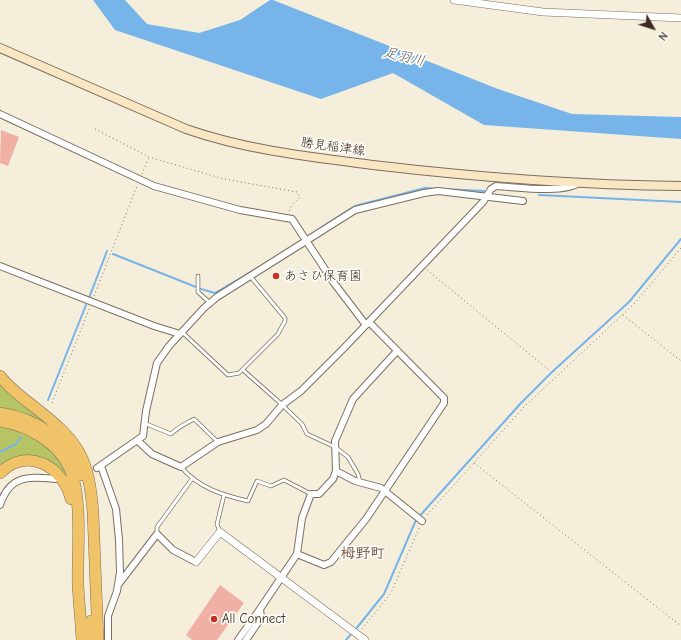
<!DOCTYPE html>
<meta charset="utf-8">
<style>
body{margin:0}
#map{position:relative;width:681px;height:640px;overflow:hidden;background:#f4eedb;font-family:"Comic Neue",sans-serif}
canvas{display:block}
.north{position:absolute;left:633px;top:8px;width:40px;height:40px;-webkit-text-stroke:3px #fdfcf7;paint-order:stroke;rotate:129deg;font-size:11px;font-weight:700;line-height:16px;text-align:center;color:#3b2a1e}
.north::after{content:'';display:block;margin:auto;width:14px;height:18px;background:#3b2a1e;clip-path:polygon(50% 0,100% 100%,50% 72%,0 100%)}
</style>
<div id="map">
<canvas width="681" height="640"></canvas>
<div class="north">N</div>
</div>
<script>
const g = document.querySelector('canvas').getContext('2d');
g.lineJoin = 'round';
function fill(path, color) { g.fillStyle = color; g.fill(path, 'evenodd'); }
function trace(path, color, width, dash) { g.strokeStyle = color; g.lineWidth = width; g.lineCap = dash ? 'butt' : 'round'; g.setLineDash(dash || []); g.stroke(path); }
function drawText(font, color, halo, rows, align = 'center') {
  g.font = font + ' "Comic Neue","Klee One",sans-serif'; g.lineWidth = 3.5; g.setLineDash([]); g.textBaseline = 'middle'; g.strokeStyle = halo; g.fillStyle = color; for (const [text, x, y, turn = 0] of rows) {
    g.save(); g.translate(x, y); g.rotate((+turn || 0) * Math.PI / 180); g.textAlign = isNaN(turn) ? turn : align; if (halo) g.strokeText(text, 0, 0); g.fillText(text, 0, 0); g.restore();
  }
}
const green = new Path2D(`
 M0 381 58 429 0 410Z
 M0 426 38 437 59 457 72 483 59 469 51 462 0 469Z`);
const water = new Path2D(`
 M93 0H125L147 24 199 33 240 20 270 0H273L498 89 572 114 681 117V139L484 125 393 73 321 99 115 30Z`);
const stream = new Path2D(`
 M539 195 681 202
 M322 227 355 206 425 188 484 191
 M113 254 201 289 215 293 256 269
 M89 298 107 251
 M48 400 86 305
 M0 452 16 444 21 437
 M355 630 384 594 416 520 521 403 552 372 629 302 681 239
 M346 640 352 633`);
const building = new Path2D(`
 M1 130 19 137 8 166 0 163Z
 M220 585 244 603 217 640H192L186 635Z`);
const path = new Path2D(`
 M95 129 149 157 224 179 297 192 300 197 291 206 289 212
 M142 174 149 157
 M427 270 549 370
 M94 296 137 186
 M623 315 681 361
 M52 403 90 307
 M474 463 681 626
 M427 515 524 407 635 303 681 248
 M362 629 391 593 420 526`);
const service = new Path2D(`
 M198 276V292L210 303
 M182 332 228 375 239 373 278 334 285 321V318L250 276
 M243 370 278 401 302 424 307 434 335 447 348 457 358 474 360 482
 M144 423 171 434C178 427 185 424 194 419L218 442
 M181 467C199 488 222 495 248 501L257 481 271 486 284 480 311 494
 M220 532 217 524 224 495
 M157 534V527L192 479`);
const minor = new Path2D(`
 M0 114 154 186 240 210 292 219 334 283 366 325
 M0 266 154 326 180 334
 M138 441 152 454 181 467 218 442 257 430 266 424 282 405 301 391 343 349 483 202 491 189 496 186C517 187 562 194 579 183
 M101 466 116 509 119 540 120 572 117 591 108 616V640
 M97 468 143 436 146 411 157 363 169 346 204 308 217 297 355 210 424 193 438 191 523 201
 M336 471 355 481 381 488 422 521
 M0 505C10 474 29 477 57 479
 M297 554 324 565 331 562 366 519 444 403V398L369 322
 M118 585 157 534 173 550 196 562
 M238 640 260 609
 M246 640 261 618 260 609 297 554 302 518 311 494H319L333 479 336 471 335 441 353 399 397 351`);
const tertiary = new Path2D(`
 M454 0 543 12 681 18
 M196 562 220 532 365 640`);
const secondary = new Path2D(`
 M0 48 186 129C246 150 310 157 373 165 475 177 578 185 681 186`);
const motorway = new Path2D(`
 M0 376C10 389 24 399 37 409 79 442 89 458 93 513L98 640
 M0 413C37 419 68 439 80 475
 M0 421C29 426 58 442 70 469 83 498 77 553 78 585 79 603 81 622 82 640
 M0 473C27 446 63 466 71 499
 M90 640 91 621`);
const markers = [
 [276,276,4,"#c8321e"],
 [214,619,4,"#c8321e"]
];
const streetNames = [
 ["勝見稲津線",333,147,8]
];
const poiNames = [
 ["あさひ保育園",284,276],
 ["All Connect",222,619]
];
const waterNames = [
 ["足羽川",404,57,13]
];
const quarterNames = [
 ["栂野町",363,554]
];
fill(green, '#b6c466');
fill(water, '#76b4e9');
trace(stream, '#76b4e9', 2);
fill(building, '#f0b0a5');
trace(service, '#7c6f60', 4.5);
trace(minor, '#7c6f60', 8);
trace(tertiary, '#7c6f60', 8);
trace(secondary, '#7c6f60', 10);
trace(motorway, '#7c6f60', 12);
trace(path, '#7c6f60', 1, [1, 3]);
trace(service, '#fff', 3);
trace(minor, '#fff', 6);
trace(tertiary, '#fff', 7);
trace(secondary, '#f9e7c3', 8);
trace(motorway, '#f1c369', 11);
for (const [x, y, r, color] of markers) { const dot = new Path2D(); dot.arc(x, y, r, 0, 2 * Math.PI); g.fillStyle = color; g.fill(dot); trace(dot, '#fdfcf7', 1.5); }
drawText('13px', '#3b2a1e', '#fdfcf7', streetNames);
drawText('13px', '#3b2a1e', '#fdfcf7', poiNames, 'left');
drawText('italic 14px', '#505a65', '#fdfcf7', waterNames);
drawText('bold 15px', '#7a594d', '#fdfcf7', quarterNames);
</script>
